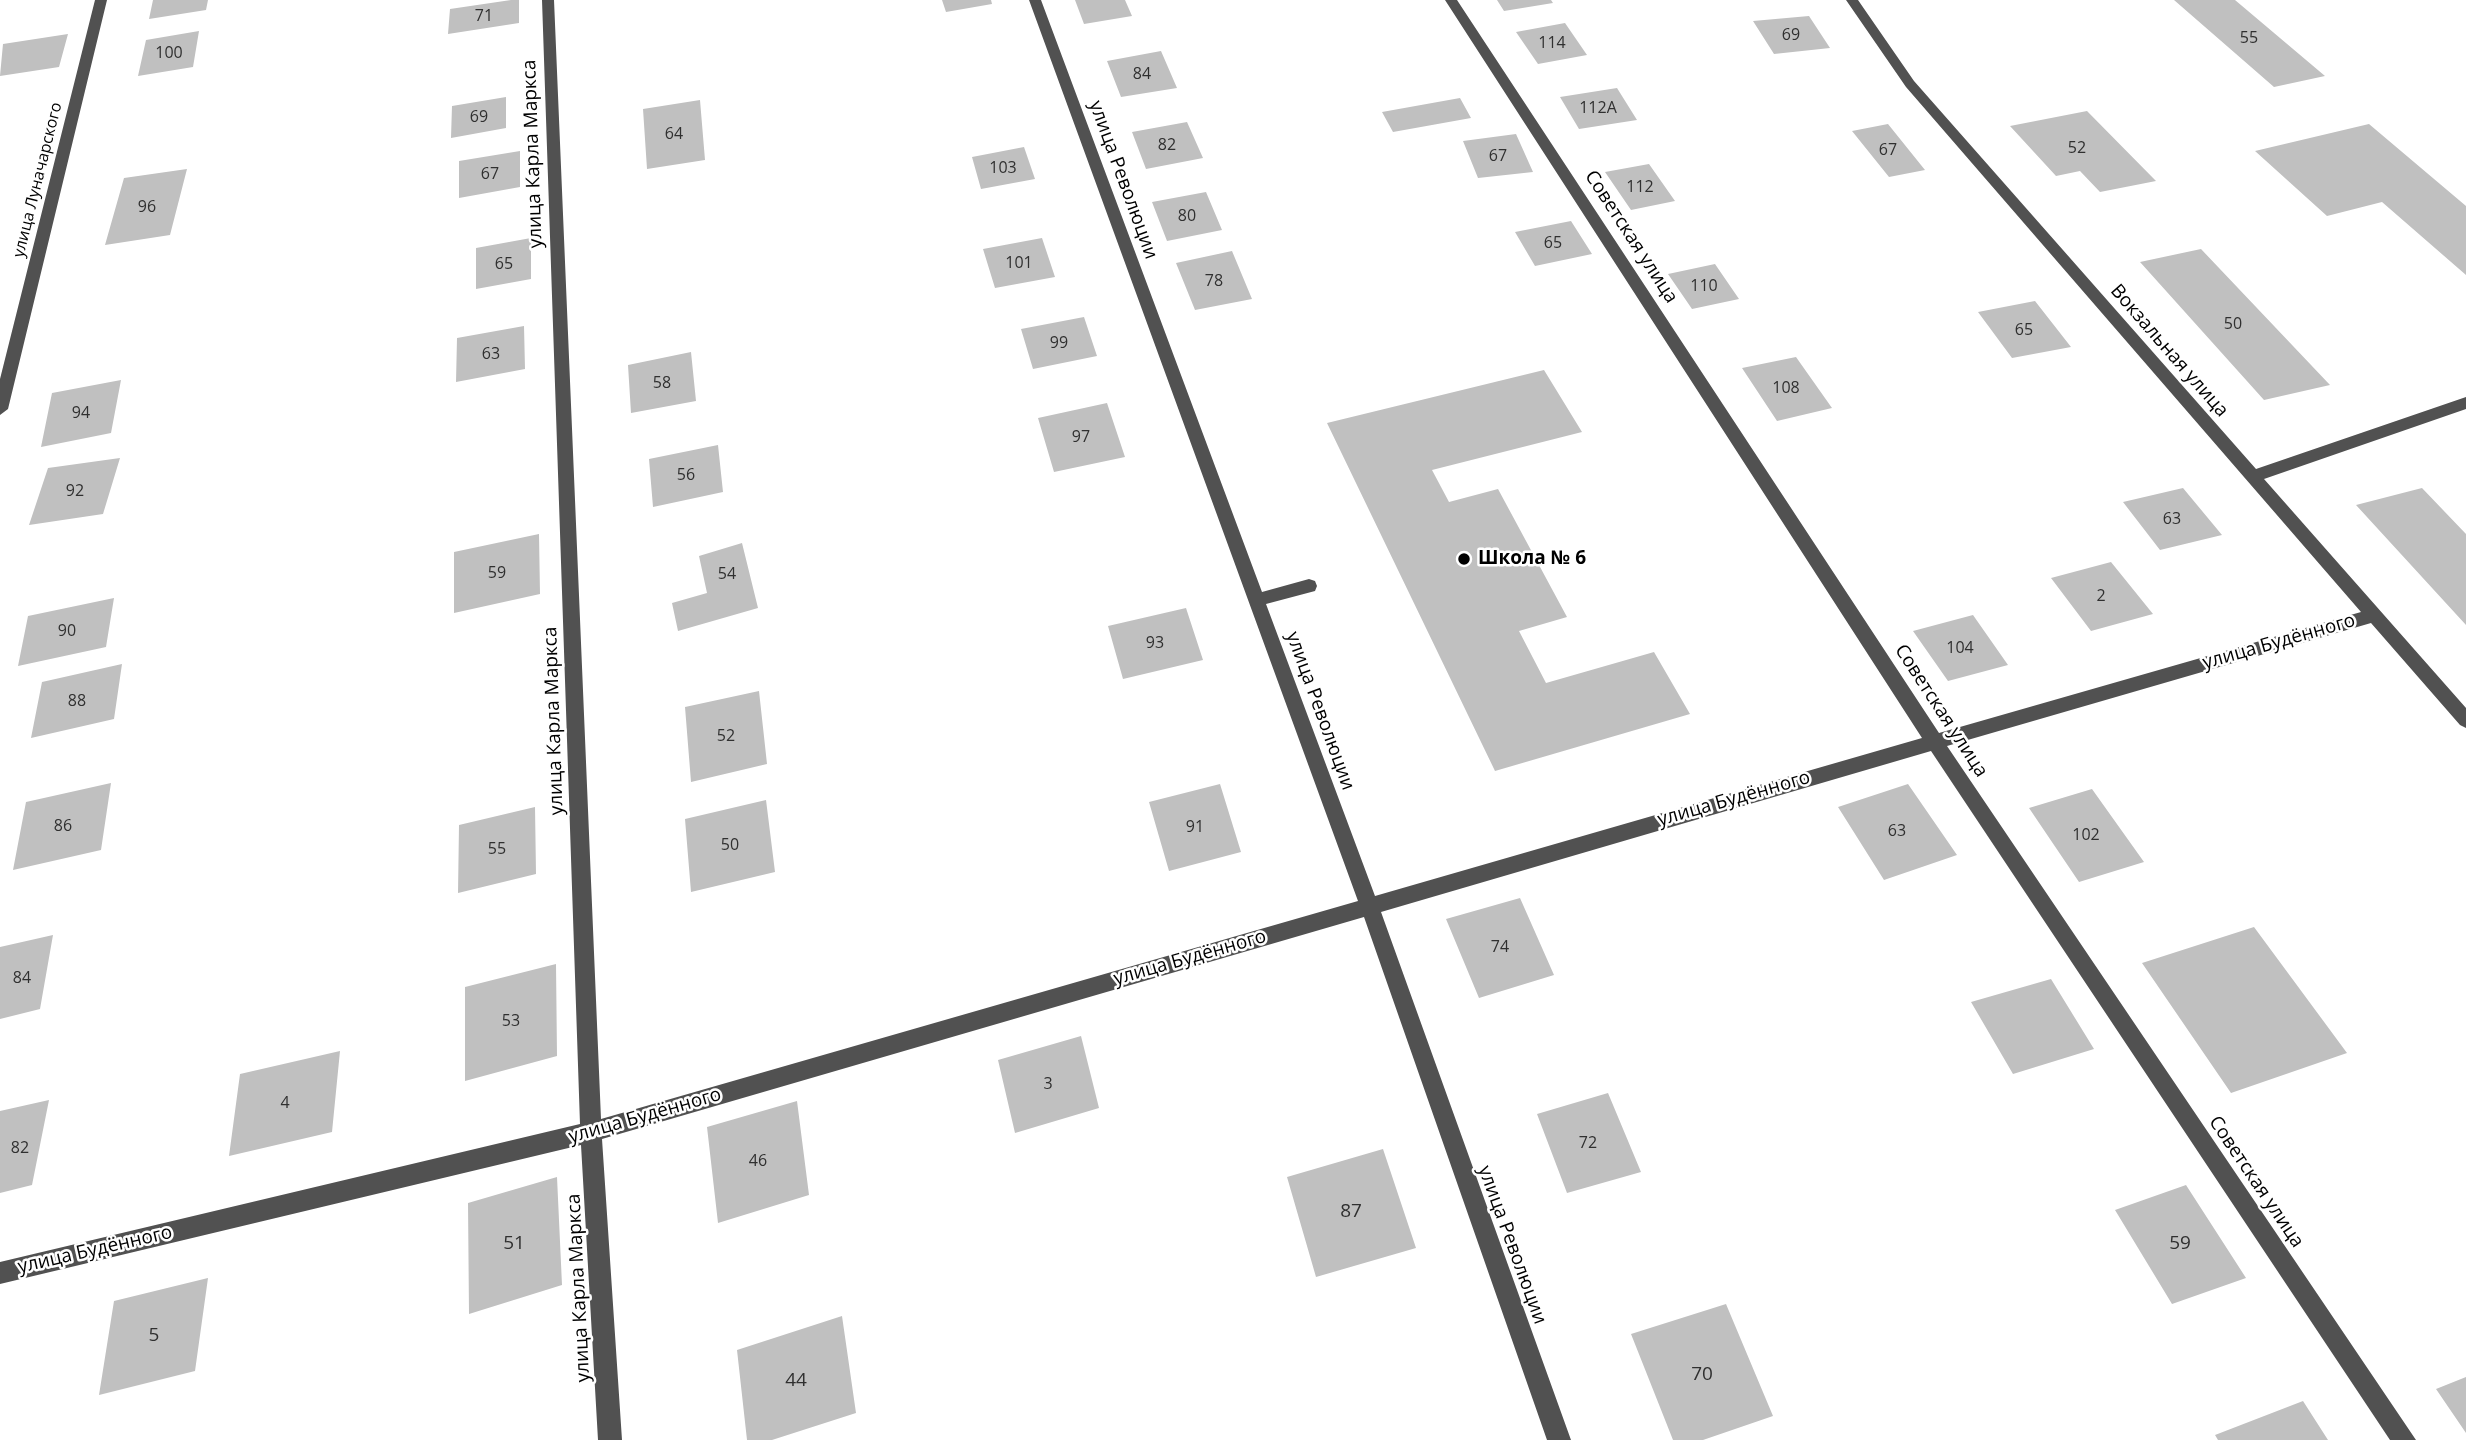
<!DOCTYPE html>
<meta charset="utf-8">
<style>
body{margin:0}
canvas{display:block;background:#fff}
</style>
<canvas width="2466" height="1440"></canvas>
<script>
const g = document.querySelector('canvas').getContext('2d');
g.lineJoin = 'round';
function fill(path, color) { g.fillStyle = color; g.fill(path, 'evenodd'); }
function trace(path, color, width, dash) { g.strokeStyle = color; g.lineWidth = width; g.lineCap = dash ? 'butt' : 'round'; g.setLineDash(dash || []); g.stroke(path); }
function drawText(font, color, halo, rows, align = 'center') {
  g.font = font + ' "Open Sans",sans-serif'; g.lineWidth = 5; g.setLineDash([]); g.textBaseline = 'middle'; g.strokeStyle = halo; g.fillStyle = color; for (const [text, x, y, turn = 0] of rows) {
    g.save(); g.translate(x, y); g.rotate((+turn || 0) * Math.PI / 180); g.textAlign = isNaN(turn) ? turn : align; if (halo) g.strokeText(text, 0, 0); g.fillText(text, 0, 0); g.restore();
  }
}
const building = new Path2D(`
 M153 0H208L206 10 149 19Z
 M511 0H519V23L448 34 450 9Z
 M942 0H991L992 4 946 12Z
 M1075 0H1125L1132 16 1084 24Z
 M1497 0H1551L1553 3 1504 11Z
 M2174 0H2235L2325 76 2274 87Z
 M1809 16 1830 48 1774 54 1753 21Z
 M1565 23 1587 55 1538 64 1516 32Z
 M199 31 193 67 138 76 146 40Z
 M68 34 59 67 0 76 3 44Z
 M1161 51 1177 88 1121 97 1107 61Z
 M1617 88 1637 120 1579 129 1560 97Z
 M506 97V128L451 138 452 106Z
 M1460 98 1471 118 1393 132 1382 112Z
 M700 100 705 160 647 169 643 109Z
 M2087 111 2156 181 2100 192 2080 171 2056 176 2010 126Z
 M1187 122 1203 158 1146 169 1132 132Z
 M1888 124 1925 170 1889 177 1852 131Z
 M2369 124 2466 206V275L2382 202 2327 216 2255 151Z
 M1516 134 1533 172 1478 178 1463 141Z
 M1024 147 1035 179 981 189 972 157Z
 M520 151V187L459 198V161Z
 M1649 164 1675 201 1631 210 1605 172Z
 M187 169 170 235 105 245 124 178Z
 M1206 192 1222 230 1167 241 1152 202Z
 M1571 221 1592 254 1535 266 1515 232Z
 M531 238V279L476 289V248Z
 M1042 238 1055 277 995 288 983 249Z
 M2201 249 2330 385 2264 400 2140 262Z
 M1232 251 1252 299 1195 310 1176 263Z
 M1715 264 1739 299 1692 309 1668 274Z
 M2035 301 2071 347 2012 358 1978 312Z
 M1084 317 1097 356 1033 369 1021 329Z
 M524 326 525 369 456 382 457 338Z
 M691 352 696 401 631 413 628 365Z
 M1796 357 1832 408 1777 421 1742 368Z
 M1544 370 1582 432 1432 470 1449 502 1498 489 1567 617 1519 631 1546 683 1654 652 1690 714 1495 771 1327 423Z
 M121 380 111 433 41 447 52 393Z
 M1107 403 1125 457 1054 472 1038 418Z
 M718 445 723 492 653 507 649 459Z
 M120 458 103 514 29 525 48 468Z
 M2183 488 2222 535 2160 550 2123 502Z
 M2422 488 2466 534V625L2356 505Z
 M539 534 540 594 454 613V552Z
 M742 543 758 608 678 631 672 603 707 593 699 556Z
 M2111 562 2153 614 2091 631 2051 578Z
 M114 598 106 647 18 666 28 616Z
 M1186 608 1203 660 1123 679 1108 626Z
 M1973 615 2008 665 1948 681 1913 631Z
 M122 664 114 719 31 738 42 682Z
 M759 691 767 764 691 782 685 707Z
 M111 783 101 850 13 870 26 802Z
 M1220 784 1241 852 1169 871 1149 802Z
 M1908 784 1957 855 1884 880 1838 807Z
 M2092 789 2144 862 2079 882 2029 808Z
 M766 800 775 872 691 892 685 819Z
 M535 807 536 874 458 893 459 825Z
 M1520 898 1554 975 1479 998 1446 919Z
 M2254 927 2347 1053 2231 1093 2142 963Z
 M53 935 40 1009 0 1019V947Z
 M556 964 557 1056 465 1081V987Z
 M2051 979 2094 1049 2013 1074 1971 1002Z
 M1081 1036 1099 1108 1015 1133 998 1060Z
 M340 1051 332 1132 229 1156 240 1074Z
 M1608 1093 1641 1172 1567 1193 1537 1114Z
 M49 1100 32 1185 0 1193V1111Z
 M797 1101 809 1195 718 1223 707 1127Z
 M1383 1149 1416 1248 1316 1277 1287 1177Z
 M557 1177 562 1285 469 1314 468 1203Z
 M2186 1185 2246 1278 2172 1304 2115 1210Z
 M208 1278 195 1371 99 1395 114 1301Z
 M1726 1304 1773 1416 1703 1440H1673L1631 1334Z
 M842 1316 856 1413 772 1440H747L737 1350Z
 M2466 1377V1433L2436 1389Z
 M2303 1401 2328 1440H2218L2215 1435Z`);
const minor = new Path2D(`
 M95 0H107L8 409 0 415V379Z
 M542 0H554L601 1119 1358 901 1029 0H1041L1262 592 1309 579 1315 581 1317 586 1315 591 1266 604 1375 896 1922 738 1445 0H1457L1939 733 2361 612 1906 87 1846 0H1858L1914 81 2256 469 2466 397V409L2264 479 2466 708V728L2460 725 2371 623 1947 746 2416 1440H2390L1931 751 1381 912 1571 1440H1547L1364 917 602 1139 622 1440H598L581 1145 0 1284V1262L580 1124Z`);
const markers = [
 [1464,559,7,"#000"]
];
const numberNames = [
 ["71",484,16],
 ["69",1791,35],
 ["55",2249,38],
 ["114",1552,43],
 ["100",169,53],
 ["84",1142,74],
 ["112А",1598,108],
 ["69",479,117],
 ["64",674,134],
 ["82",1167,145],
 ["52",2077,148],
 ["67",1888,150],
 ["67",1498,156],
 ["103",1003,168],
 ["67",490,174],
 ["112",1640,187],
 ["96",147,207],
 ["80",1187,216],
 ["65",1553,243],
 ["101",1019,263],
 ["65",504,264],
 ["78",1214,281],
 ["110",1704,286],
 ["50",2233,324],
 ["65",2024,330],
 ["99",1059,343],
 ["63",491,354],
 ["58",662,383],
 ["108",1786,388],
 ["94",81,413],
 ["97",1081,437],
 ["56",686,475],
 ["92",75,491],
 ["63",2172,519],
 ["59",497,573],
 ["54",727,574],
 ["2",2101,596],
 ["90",67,631],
 ["93",1155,643],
 ["104",1960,648],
 ["88",77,701],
 ["52",726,736],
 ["86",63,826],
 ["91",1195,827],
 ["63",1897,831],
 ["102",2086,835],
 ["50",730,845],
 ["55",497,849],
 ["74",1500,947],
 ["84",22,978],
 ["53",511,1021],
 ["3",1048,1084],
 ["4",285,1103],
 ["72",1588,1143],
 ["82",20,1148],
 ["46",758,1161]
];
const farStreetnames = [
 ["улица Луначарского",38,180,-76]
];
const streetNames = [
 ["улица Карла Маркса",533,154,-92],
 ["улица Революции",1123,180,70],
 ["Советская улица",1631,237,57],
 ["Вокзальная улица",2169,351,49],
 ["улица Будённого",2279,642,-16],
 ["улица Революции",1320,711,70],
 ["Советская улица",1941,711,57],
 ["улица Карла Маркса",554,721,-92],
 ["улица Будённого",1734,799,-16],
 ["улица Будённого",1190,958,-16],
 ["улица Будённого",645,1116,-16],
 ["Советская улица",2256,1182,56],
 ["улица Революции",1512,1245,70],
 ["улица Будённого",95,1250,-13],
 ["улица Карла Маркса",579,1288,-93]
];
const poiNames = [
 ["Школа № 6",1478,559]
];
const nearNumbernames = [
 ["87",1351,1212],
 ["51",514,1244],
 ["59",2180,1244],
 ["5",154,1336],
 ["70",1702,1375],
 ["44",796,1381]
];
fill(building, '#c0c0c0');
fill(minor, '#515151');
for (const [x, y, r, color] of markers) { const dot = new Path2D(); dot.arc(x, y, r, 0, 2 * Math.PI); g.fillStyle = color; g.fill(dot); trace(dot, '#fff', 2.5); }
drawText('16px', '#303030', null, numberNames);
drawText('16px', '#000', '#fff', farStreetnames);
drawText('19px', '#000', '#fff', streetNames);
drawText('bold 19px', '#000', '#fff', poiNames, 'left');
drawText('19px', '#303030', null, nearNumbernames);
</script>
